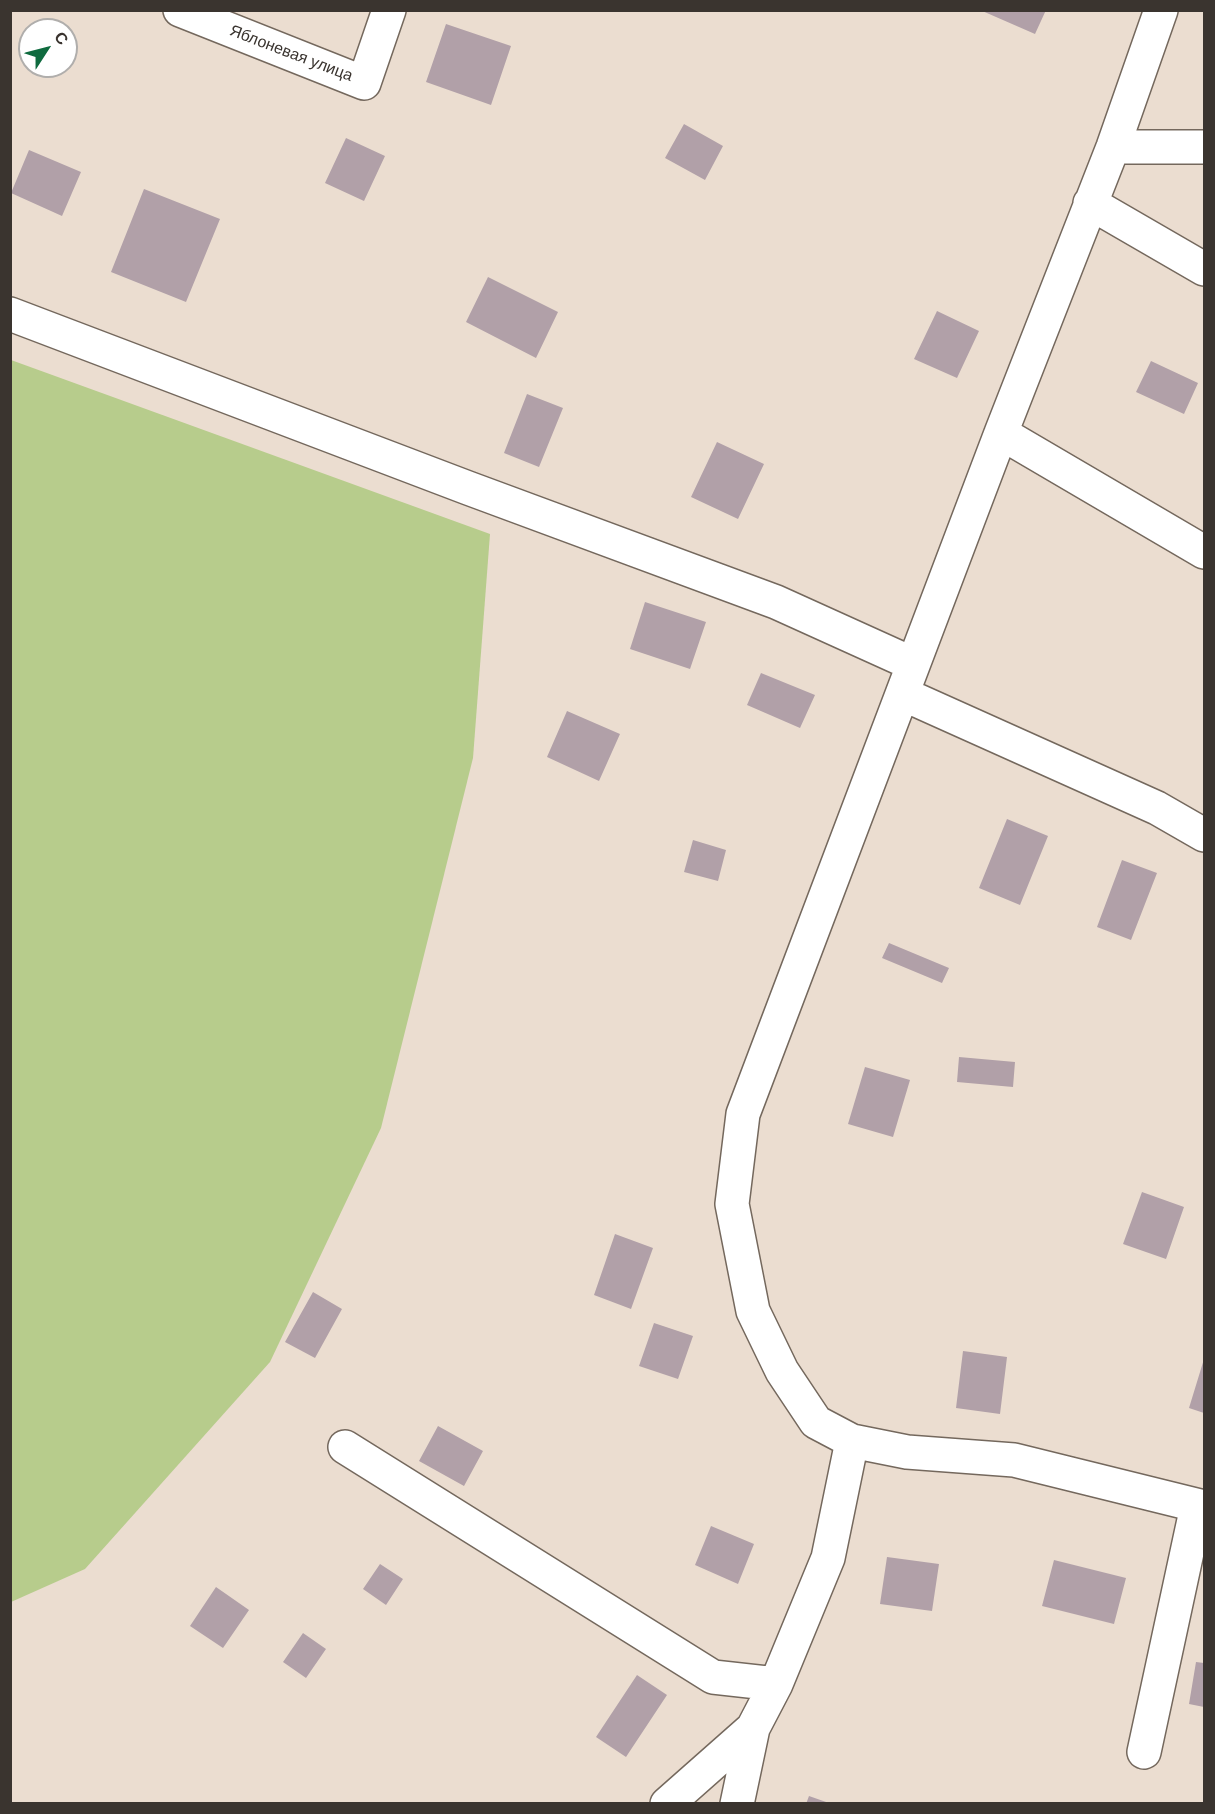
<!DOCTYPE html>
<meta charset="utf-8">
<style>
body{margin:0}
#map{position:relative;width:1215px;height:1814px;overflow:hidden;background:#ebddd0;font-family:"DM Sans",sans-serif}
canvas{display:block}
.frame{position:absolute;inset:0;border:12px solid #3a342f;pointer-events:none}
.north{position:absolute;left:18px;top:18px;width:60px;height:60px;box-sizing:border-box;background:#fff;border:2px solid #b0aeac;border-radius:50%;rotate:54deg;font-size:16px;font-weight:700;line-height:24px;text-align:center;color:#3a342f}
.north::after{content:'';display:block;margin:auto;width:21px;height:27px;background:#0f6b3f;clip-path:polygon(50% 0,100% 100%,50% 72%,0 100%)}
</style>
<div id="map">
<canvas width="1215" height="1814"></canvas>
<div class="frame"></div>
<div class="north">С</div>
</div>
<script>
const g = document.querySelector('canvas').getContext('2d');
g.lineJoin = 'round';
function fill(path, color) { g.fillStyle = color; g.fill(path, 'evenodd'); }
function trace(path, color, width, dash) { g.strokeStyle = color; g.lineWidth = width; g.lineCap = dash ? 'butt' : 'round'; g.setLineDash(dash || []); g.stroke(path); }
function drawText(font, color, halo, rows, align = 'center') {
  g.font = font + ' "DM Sans",sans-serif'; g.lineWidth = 5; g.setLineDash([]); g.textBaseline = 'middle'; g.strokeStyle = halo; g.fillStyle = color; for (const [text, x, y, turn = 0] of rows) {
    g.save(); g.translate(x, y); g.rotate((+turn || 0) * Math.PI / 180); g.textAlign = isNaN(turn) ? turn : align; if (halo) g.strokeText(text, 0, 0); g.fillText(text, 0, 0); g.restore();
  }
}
const green = new Path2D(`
 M11 360 490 534 473 758 381 1128 270 1362 85 1569 11 1602Z`);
const building = new Path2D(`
 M980 10H1046L1035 34Z
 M446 24 511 46 491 105 426 82Z
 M684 124 723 146 705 180 665 158Z
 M346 138 385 156 364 201 325 183Z
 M29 150 81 172 62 216 11 193Z
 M144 189 220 219 186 302 111 272Z
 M488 277 558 312 536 358 466 322Z
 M937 311 979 331 957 378 914 359Z
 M1151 361 1198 383 1184 414 1136 392Z
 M527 394 563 408 539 467 504 453Z
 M717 442 764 464 738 519 691 497Z
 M645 602 706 622 690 669 630 649Z
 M761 673 815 695 800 728 747 705Z
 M567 711 620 734 599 781 547 757Z
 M1007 819 1048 836 1020 905 979 888Z
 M693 840 726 850 718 881 684 872Z
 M1122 860 1157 873 1131 940 1097 927Z
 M889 943 949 968 942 983 882 958Z
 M959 1057 1015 1062 1013 1087 957 1082Z
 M865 1067 910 1080 893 1137 848 1124Z
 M1142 1192 1184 1207 1166 1259 1123 1244Z
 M615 1234 653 1248 631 1309 594 1295Z
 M313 1292 342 1309 315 1358 285 1342Z
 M654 1323 693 1336 678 1379 639 1366Z
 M963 1351 1007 1357 1000 1414 956 1408Z
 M1204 1359V1413L1189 1408Z
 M438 1426 483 1451 464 1486 419 1461Z
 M711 1526 754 1544 738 1584 695 1565Z
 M887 1557 939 1564 932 1611 880 1604Z
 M1054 1560 1126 1578 1114 1624 1042 1606Z
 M380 1564 403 1579 386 1605 363 1589Z
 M216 1587 249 1610 223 1648 190 1626Z
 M303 1633 326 1649 306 1678 283 1662Z
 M1196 1662 1204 1663V1707L1189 1704Z
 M637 1675 667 1695 626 1757 596 1737Z
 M809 1796 829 1803V1804H806Z`);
const minor = new Path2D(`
 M180 10 364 83 389 10
 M1161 10 1113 147 1001 433 743 1114 732 1204 753 1311 782 1371 816 1422 852 1441 907 1452 1014 1460 1204 1507
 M1113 147H1204
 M1090 203 1204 269
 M10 314 468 488 776 602 913 664
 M1001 433 1204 552
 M903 694 1157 808 1204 835
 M345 1447 713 1677 776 1684
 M1144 1752 1197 1506
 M667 1804 753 1728
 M737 1804 753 1728 776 1684 828 1558 852 1441`);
const streetNames = [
 ["Яблоневая улица",291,54,21]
];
fill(green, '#b7cc8c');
fill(building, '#b1a0a8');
trace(minor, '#74685d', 36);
trace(minor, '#fff', 33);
drawText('16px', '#3a342f', '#fff', streetNames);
</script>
